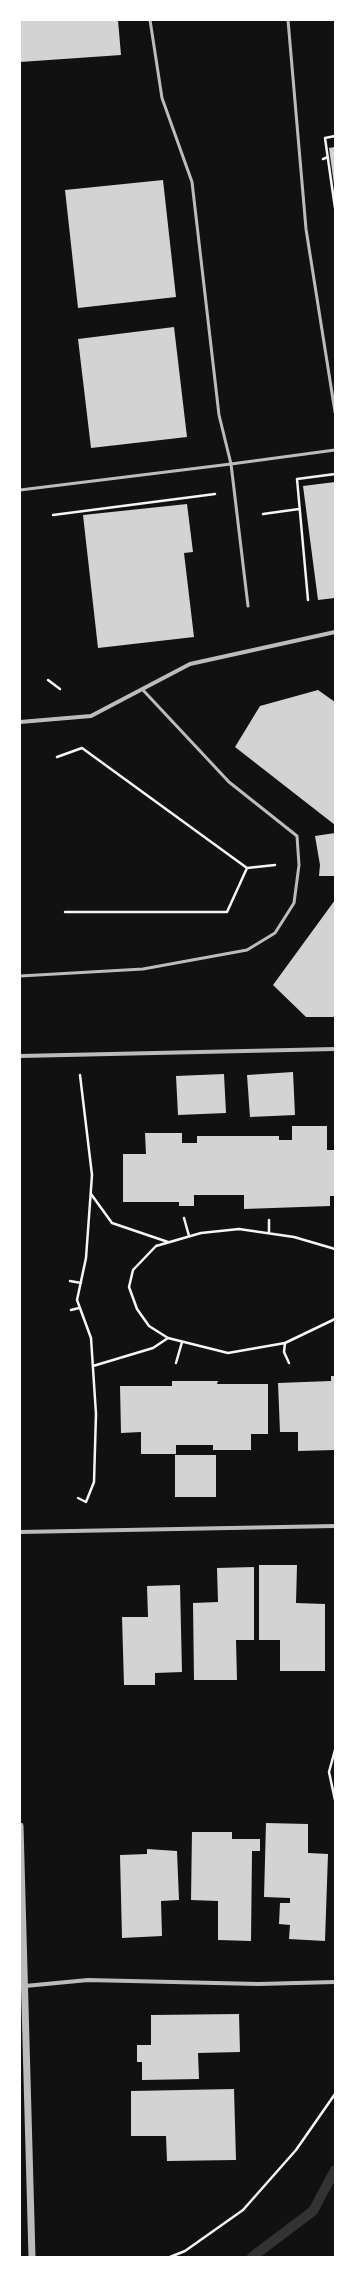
<!DOCTYPE html>
<style>
body{margin:0}
#map{position:relative;width:355px;height:2277px;overflow:hidden;background:#111;font-family:"Source Sans 3",sans-serif}
canvas{display:block}
.frame{position:absolute;inset:0;border:21px solid #fff;pointer-events:none}
</style>
<div id="map">
<canvas width="355" height="2277"></canvas>
<div class="frame"></div>
</div>
<script>
const g = document.querySelector('canvas').getContext('2d');
g.lineJoin = 'round';
function trace(path, color, width, dash) { g.strokeStyle = color; g.lineWidth = width; g.lineCap = dash ? 'butt' : 'round'; g.setLineDash(dash || []); g.stroke(path); }
function fill(path, color) { g.fillStyle = color; g.fill(path, 'evenodd'); }
const stream = new Path2D(`
 M252 2257 313 2211 335 2170`);
const building = new Path2D(`
 M20 20H118L121 55 20 62Z
 M335 147V184H334L329 148Z
 M163 180 176 297 78 308 65 190Z
 M174 327 187 437 91 448 78 339Z
 M335 482V598L318 600 303 486Z
 M187 504 193 552 184 553 194 637 98 648 83 515Z
 M318 690 335 702V825L235 747 260 706Z
 M335 833V876H319L320 865 315 836Z
 M335 900V1017H306L273 985Z
 M293 1072 295 1115 250 1117 247 1075Z
 M224 1074 226 1113 178 1115 176 1076Z
 M292 1126H327V1150H335V1196H330V1206L244 1209V1195H194V1206H179V1202H123V1154H146L145 1133H182V1143H197V1136H279V1140H292Z
 M331 1376H335L334 1450 298 1451V1432H280L278 1383 331 1381Z
 M172 1381H218L217 1384H268V1434H251V1450H213V1445H176V1454H141V1432L121 1433 120 1386H172Z
 M175 1455H216V1497H175Z
 M259 1565H297L296 1603 325 1604V1671H280V1640H259Z
 M254 1567V1640H236L237 1680H194L193 1603 218 1602 217 1568Z
 M180 1585 182 1672 155 1673V1685H124L122 1617H148L147 1586Z
 M266 1823 308 1824V1853L328 1854 325 1941 289 1939 290 1925 279 1924 280 1903H290V1898L264 1897Z
 M192 1832H232V1839H260V1851H252L251 1941 218 1940V1901L191 1900Z
 M147 1849 177 1851 179 1900 161 1901 162 1936 122 1938 120 1855 147 1854Z
 M239 2014 240 2052 198 2053 199 2079 142 2080V2062H137V2045H151V2015Z
 M234 2089 236 2160 167 2161 166 2136H131V2091Z`);
const path = new Path2D(`
 M335 136 325 138 335 208
 M323 159 328 157
 M263 514 299 509
 M53 515 215 494
 M308 600 297 479 335 474
 M48 680 60 689
 M57 757 82 748 247 868 275 865
 M65 912H227L247 868
 M91 1194 112 1223 168 1242
 M184 1218 189 1236
 M269 1233V1220
 M335 1249 294 1237 239 1229 201 1233 156 1246 133 1270 129 1287 137 1309 149 1326 168 1338 228 1353 285 1343 335 1319
 M70 1281 81 1283
 M71 1310 79 1308
 M285 1343 284 1352 289 1363
 M176 1363 182 1342
 M93 1366 153 1348 168 1338
 M78 1498 86 1502 94 1482 96 1414 91 1338 77 1300 86 1258 92 1175 80 1075
 M335 1750 329 1772 335 1800
 M170 2257 185 2251 243 2210 296 2150 335 2094`);
const service = new Path2D(`
 M288 20 306 229 335 412
 M20 490 231 464 219 415 192 182 162 98 150 20
 M248 606 231 464 335 450
 M20 976 143 969 247 950 275 933 294 903 299 865 297 836 229 782 142 689`);
const minor = new Path2D(`
 M20 722 91 716 190 664 335 632
 M20 1056 335 1049
 M20 1532 335 1526
 M25 1986 88 1980 258 1984 335 1982`);
const tertiary = new Path2D(`
 M20 1826 32 2257`);
trace(stream, '#333', 10);
fill(building, '#d3d3d3');
trace(path, '#f5f5f5', 2.5);
trace(service, '#bcbcbc', 3);
trace(minor, '#bcbcbc', 4);
trace(tertiary, '#bcbcbc', 7);
</script>
